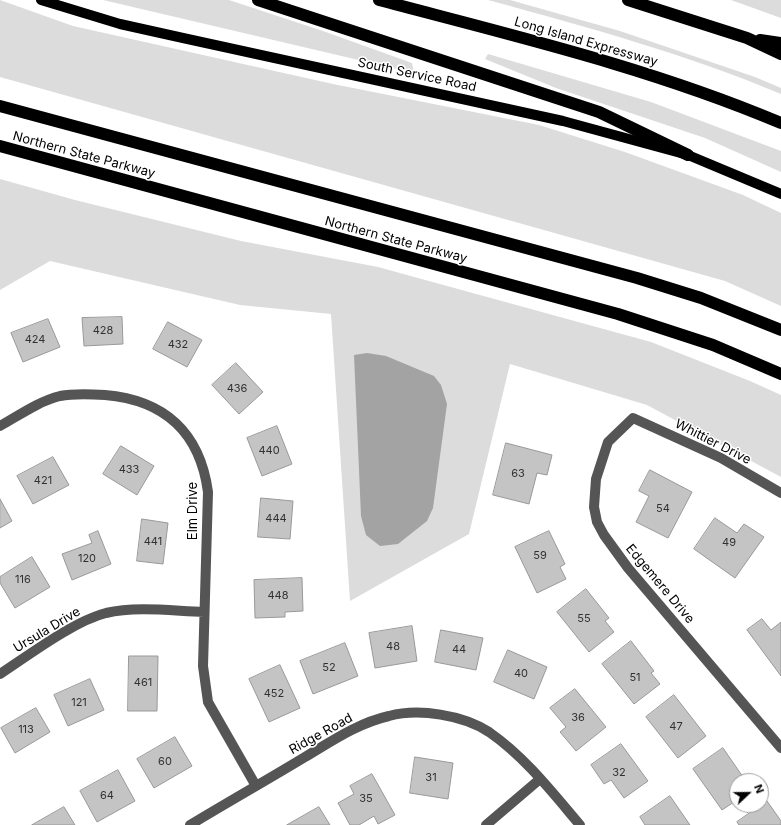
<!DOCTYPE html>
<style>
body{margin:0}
#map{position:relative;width:781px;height:825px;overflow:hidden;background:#fff;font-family:Inter,sans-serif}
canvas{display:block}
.north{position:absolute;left:729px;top:773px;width:40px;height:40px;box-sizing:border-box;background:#fff;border:1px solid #999;border-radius:50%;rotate:68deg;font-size:11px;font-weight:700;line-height:16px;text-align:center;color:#000}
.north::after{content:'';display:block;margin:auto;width:14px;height:18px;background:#000;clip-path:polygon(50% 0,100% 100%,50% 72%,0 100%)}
</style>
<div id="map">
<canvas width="781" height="825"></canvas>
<div class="north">N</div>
</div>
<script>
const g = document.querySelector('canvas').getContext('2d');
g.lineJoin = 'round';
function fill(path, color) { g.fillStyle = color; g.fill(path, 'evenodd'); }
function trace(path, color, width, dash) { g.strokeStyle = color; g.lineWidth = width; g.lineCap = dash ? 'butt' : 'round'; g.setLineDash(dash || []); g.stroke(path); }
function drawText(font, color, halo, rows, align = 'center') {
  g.font = font + ' Inter,sans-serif'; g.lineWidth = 3; g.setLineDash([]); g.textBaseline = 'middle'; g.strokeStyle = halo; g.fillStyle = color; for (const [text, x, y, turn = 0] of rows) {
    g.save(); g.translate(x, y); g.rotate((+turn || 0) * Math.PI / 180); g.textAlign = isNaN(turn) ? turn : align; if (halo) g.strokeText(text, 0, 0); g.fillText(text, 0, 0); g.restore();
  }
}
const green = new Path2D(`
 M0 0 73 26 333 84 539 125 625 152 743 195 781 213V306L725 281 0 77Z
 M103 0H229L323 31 412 63 414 73Z
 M488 0H510L620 31 755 77 781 88V94C686 54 587 27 488 0Z
 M731 0H781V18Z
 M488 54 651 102 781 151V172L705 138 556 88 485 59Z
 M0 179 75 200 241 241 378 267 651 342 750 381 781 395V477L647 405 510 364 469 534 350 601 331 314 240 305 50 261 0 290Z`);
const water = new Path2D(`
 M367 353 386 356 434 376 441 385 447 404 433 508 427 521 398 544 380 546 366 535 361 516 354 355Z`);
const building = new Path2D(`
 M122 317 123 344 84 346 82 318Z
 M48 319 60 347 23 362 11 333Z
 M168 322 202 340 187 367 153 349Z
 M236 363 263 392 239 414 212 385Z
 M277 426 292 464 262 476 247 438Z
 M506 443 552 455 547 475 537 473 529 504 493 495Z
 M121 446 154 466 137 495 103 474Z
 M53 457 69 485 33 504 17 476Z
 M650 470 692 492 668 538 636 522 649 496 639 491Z
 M261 498 293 501 290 539 258 537Z
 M0 499 12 521 0 528Z
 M715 518 737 533 744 524 764 537 735 578 694 549Z
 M142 519 168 523 163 564 137 561Z
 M98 531 111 564 72 580 62 554 92 543 89 535Z
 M549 531 565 564 560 567 566 579 537 593 515 547Z
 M32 557 50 587 15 608 0 583V577Z
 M302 578 303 611 285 612V617L255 618 254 580Z
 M586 589 609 618 605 621 614 632 589 652 557 612Z
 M762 619 771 630 781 622V676L747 630Z
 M412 626 417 661 375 668 369 633Z
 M441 630 483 638 476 670 435 662Z
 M631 641 654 671 651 673 660 684 634 704 602 664Z
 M345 643 358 676 313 694 300 661Z
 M508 650 547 667 534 699 494 682Z
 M129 656H158L157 711H128Z
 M280 665 300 708 269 722 249 679Z
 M90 679 104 710 68 726 54 695Z
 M575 689 606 727 576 751 560 732 566 727 550 708Z
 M674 695 706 736 678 758 646 717Z
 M36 708 50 732 15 753 1 728Z
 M175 737 192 766 154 788 137 759Z
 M621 744 648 781 624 798 611 780 604 784 591 765Z
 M723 748 743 777 739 779 740 781H737V800L722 810 693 769Z
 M415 757 453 763 448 799 410 793Z
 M118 770 135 801 97 822 80 791Z
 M372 774 395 815 378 824 374 816 359 825H350L338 803 354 794 350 786Z
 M670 796 690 825H645L640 817Z
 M767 801 781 821V825H739L737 822Z
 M64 807 75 825H32Z
 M319 807 330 825H287Z`);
const minor = new Path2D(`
 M0 426C18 416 39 401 60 396 75 393 90 394 105 395 164 400 200 432 208 492L203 666 208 702 256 786
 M781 493 721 458 633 418 608 442 596 479 594 507 597 522 604 535 628 568 781 748
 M0 674C29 655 74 621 106 613 137 606 172 611 204 612
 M190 825C228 802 267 780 305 757 332 741 358 723 389 716 419 708 463 715 489 732 525 757 552 792 580 825
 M486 825 540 779`);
const major = new Path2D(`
 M41 0 120 24 183 38 563 121 688 155 781 194`);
const highway = new Path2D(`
 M258 0 599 112 688 155
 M379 0C515 36 651 68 781 123
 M628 0 747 38 781 54
 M760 40 781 43
 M0 106 637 278 701 298 781 330
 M0 146 618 314 713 345 781 374`);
const numberNames = [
 ["428",103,331],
 ["424",35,340],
 ["432",178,345],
 ["436",237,389],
 ["440",269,451],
 ["433",129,470],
 ["63",518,474],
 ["421",43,481],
 ["54",663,509],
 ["444",276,519],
 ["441",153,542],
 ["49",729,543],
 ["59",540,556],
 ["120",87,559],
 ["116",23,580],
 ["448",278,596],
 ["55",584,619],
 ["48",393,647],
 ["44",459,650],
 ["52",329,668],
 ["40",521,674],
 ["51",635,678],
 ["461",143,683],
 ["452",274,694],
 ["121",79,703],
 ["36",578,718],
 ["47",676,727],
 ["113",26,730],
 ["60",165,762],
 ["32",619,773],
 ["31",431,778],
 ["64",107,796],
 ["35",366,799]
];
const streetNames = [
 ["Long Island Expressway",586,42,16],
 ["South Service Road",417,75,12],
 ["Northern State Parkway",84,155,15],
 ["Northern State Parkway",396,240,15],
 ["Whittier Drive",713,442,27],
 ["Elm Drive",193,511,-90],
 ["Edgemere Drive",660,584,50],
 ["Ursula Drive",47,630,-31],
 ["Ridge Road",321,734,-29]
];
fill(green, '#dcdcdc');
fill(water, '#a3a3a3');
fill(building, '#c4c4c4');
trace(building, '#999', 1);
trace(minor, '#555', 10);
trace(major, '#000', 10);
trace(highway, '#000', 12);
drawText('11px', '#313131', null, numberNames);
drawText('13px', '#000', '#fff', streetNames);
</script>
